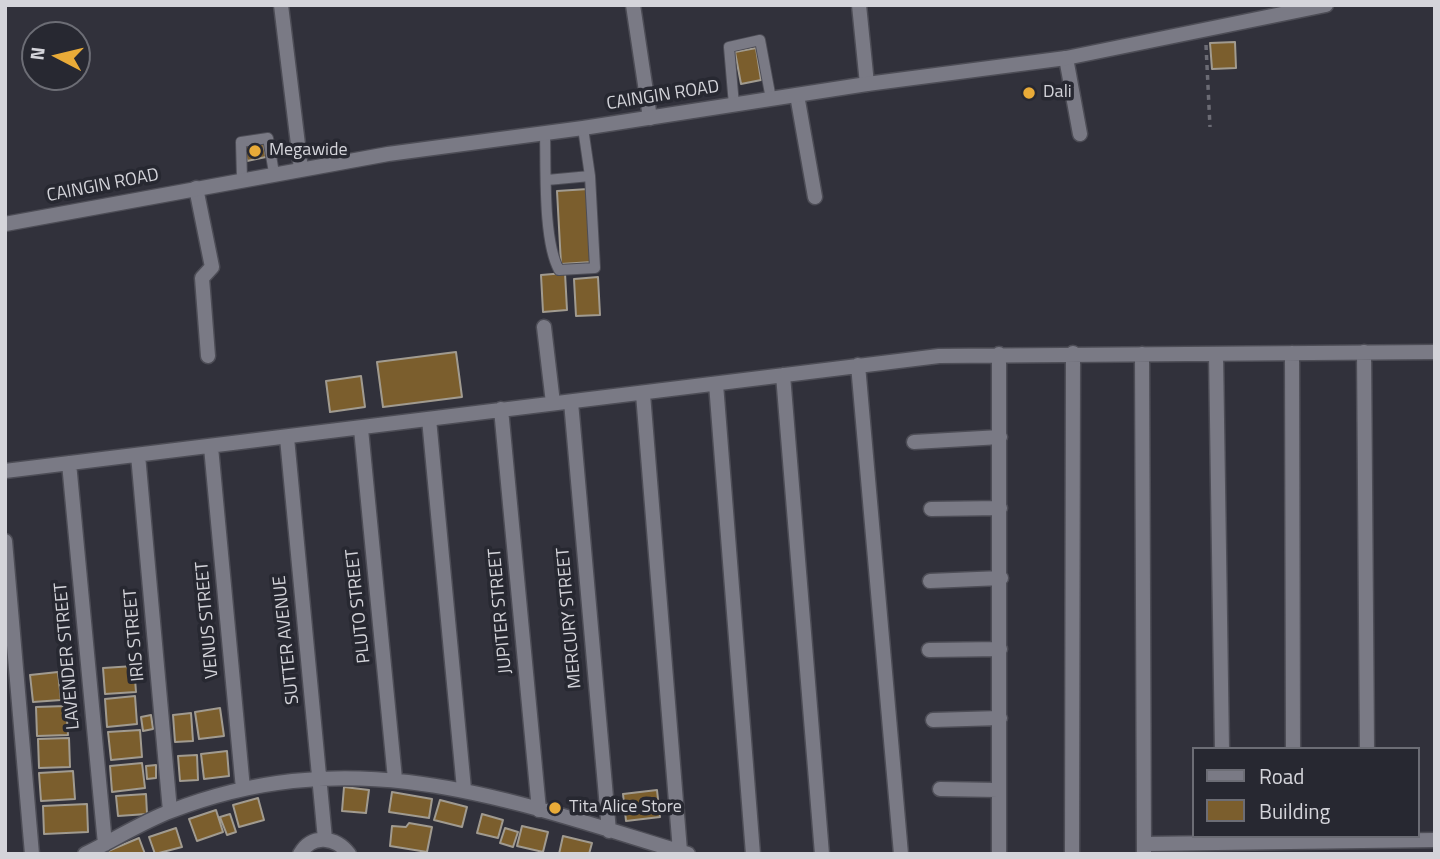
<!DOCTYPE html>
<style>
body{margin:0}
#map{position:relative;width:1440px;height:859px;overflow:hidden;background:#31313b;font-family:"Titillium Web",sans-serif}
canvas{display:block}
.frame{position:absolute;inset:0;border:7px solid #d4d4da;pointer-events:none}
.legend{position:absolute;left:1192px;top:747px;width:228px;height:91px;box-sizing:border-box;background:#272831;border:2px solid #6c6d75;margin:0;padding:9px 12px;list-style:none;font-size:21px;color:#d4d4da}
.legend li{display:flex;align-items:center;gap:14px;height:35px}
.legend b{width:35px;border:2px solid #6c6d75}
.north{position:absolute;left:21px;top:21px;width:70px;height:70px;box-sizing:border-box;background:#272831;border:2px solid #6c6d75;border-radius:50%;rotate:277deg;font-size:19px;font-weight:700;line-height:28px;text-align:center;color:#d4d4da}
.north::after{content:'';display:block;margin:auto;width:24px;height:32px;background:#e9ab38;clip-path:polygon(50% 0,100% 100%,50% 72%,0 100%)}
</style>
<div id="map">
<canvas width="1440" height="859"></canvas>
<div class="frame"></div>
<ul class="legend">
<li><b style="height:9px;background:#7a7a85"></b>Road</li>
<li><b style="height:19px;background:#7b5e2d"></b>Building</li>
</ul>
<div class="north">N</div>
</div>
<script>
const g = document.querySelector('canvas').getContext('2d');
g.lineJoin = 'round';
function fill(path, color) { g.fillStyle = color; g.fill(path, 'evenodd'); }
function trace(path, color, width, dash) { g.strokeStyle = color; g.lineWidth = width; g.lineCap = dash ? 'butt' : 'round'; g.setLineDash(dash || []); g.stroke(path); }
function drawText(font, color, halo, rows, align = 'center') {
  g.font = font + ' "Titillium Web",sans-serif'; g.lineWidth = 7; g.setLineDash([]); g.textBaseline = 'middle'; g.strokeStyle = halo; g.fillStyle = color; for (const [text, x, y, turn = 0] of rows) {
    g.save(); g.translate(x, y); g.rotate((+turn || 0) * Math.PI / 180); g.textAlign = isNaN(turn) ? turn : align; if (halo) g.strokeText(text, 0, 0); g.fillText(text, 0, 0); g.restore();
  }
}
const building = new Path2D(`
 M1235 42 1236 68 1212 69 1210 43Z
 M756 48 761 80 741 84 735 52Z
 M263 142 266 157 247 161 244 146Z
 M588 189 592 262 561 264 557 191Z
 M565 273 567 310 543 312 541 275Z
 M598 277 600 315 576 316 574 279Z
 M456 352 462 397 383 407 377 362Z
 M361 376 365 407 330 412 326 381Z
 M134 666 136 692 105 694 103 668Z
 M58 672 61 700 33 702 30 675Z
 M76 689 78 705 67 706 65 690Z
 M135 696 137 724 107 727 105 699Z
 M66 706 68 735 37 736 36 707Z
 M220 708 224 736 199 739 195 712Z
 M191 713 193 741 175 742 173 715Z
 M151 715 153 729 143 731 141 717Z
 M140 730 142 757 111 760 108 732Z
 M69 738 70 767 39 768 38 739Z
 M227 751 229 776 204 779 201 754Z
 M197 755 198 780 180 781 178 756Z
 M142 763 145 788 112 792 110 766Z
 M156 765V778L147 779 146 766Z
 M73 771 75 799 41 801 39 773Z
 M344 787 369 790 366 813 342 811Z
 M657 790 660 817 626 821 623 794Z
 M392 792 432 799 429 818 389 812Z
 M146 794 147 814 118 816 116 796Z
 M258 798 264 820 239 827 233 805Z
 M440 800 467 807 462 827 434 820Z
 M87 804 88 832 44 834 43 806Z
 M216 810 223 832 197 841 189 819Z
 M230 814 236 832 227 835 220 817Z
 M482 814 503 820 498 838 477 833Z
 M409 823 432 827 427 852 390 846 392 826 406 827Z
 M522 826 548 832 543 852 517 846Z
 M176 828 182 847 155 854 149 837Z
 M505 828 518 832 513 847 500 843Z
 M563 836 592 843 589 854H559Z
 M139 838 145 854H101Z`);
const path = new Path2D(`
 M1206 45 1210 127`);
const service = new Path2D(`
 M734 105 729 47 760 40 771 99
 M583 128 590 176
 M545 134C546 169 543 241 559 270L595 268 590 176 547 180
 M242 179 241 142 268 138 274 173`);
const minor = new Path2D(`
 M281 5 301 169
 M633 5 650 118
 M859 5 867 84
 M1066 58 1080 134
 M797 95 815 197
 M196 188 212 267 202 278 208 356
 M544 327 553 403
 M1364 352 1367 749
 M1292 353 1293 749
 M1142 354 1144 854
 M1216 354 1222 749
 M858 365 901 854
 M783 375 822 854
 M716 384 753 854
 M643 394 680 851
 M571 402 609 831
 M501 409 539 810
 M429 419 464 789
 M361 429 395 779
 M287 438 325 839
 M914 442 1000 437
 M211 447 243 789
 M138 455 170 811
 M69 463 105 844
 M5 471 939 356 1435 352
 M931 509 1000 508
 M5 541 32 854
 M930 581 1001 578
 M929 650 1000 649
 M933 720 1000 718
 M940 789 998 790
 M1144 844 1435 840
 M85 854C114 840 142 822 171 811 357 739 509 800 688 854
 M300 854C312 833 336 837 349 854
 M999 854V354
 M1072 854 1073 353`);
const tertiary = new Path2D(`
 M5 224 388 154 583 128 867 84 1066 58 1326 5`);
const markers = [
 [1029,93,7,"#e9ab38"],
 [255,151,7,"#e9ab38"],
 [555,808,7,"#e9ab38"]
];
const poiNames = [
 ["Dali",1043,93],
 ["Megawide",269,151],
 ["Tita Alice Store",569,808]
];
const streetNames = [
 ["CAINGIN ROAD",663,96,-9],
 ["CAINGIN ROAD",103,186,-11],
 ["PLUTO STREET",359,606,-96],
 ["JUPITER STREET",501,611,-95],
 ["MERCURY STREET",570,618,-95],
 ["VENUS STREET",208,620,-95],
 ["IRIS STREET",135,635,-95],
 ["SUTTER AVENUE",287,640,-96],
 ["LAVENDER STREET",68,656,-95]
];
fill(building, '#7b5e2d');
trace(building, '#a19b90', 2);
trace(service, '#4d4d56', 12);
trace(minor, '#4d4d56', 17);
trace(tertiary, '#4d4d56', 17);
trace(path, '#6c6c75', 3.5, [5, 5]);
trace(service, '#7a7a85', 10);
trace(minor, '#7a7a85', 14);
trace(tertiary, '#7a7a85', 14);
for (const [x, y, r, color] of markers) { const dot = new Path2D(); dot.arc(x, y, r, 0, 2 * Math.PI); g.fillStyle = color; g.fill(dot); trace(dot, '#272831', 2.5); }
drawText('18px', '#d4d4da', '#272831', poiNames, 'left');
drawText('18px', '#d4d4da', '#272831', streetNames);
</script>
